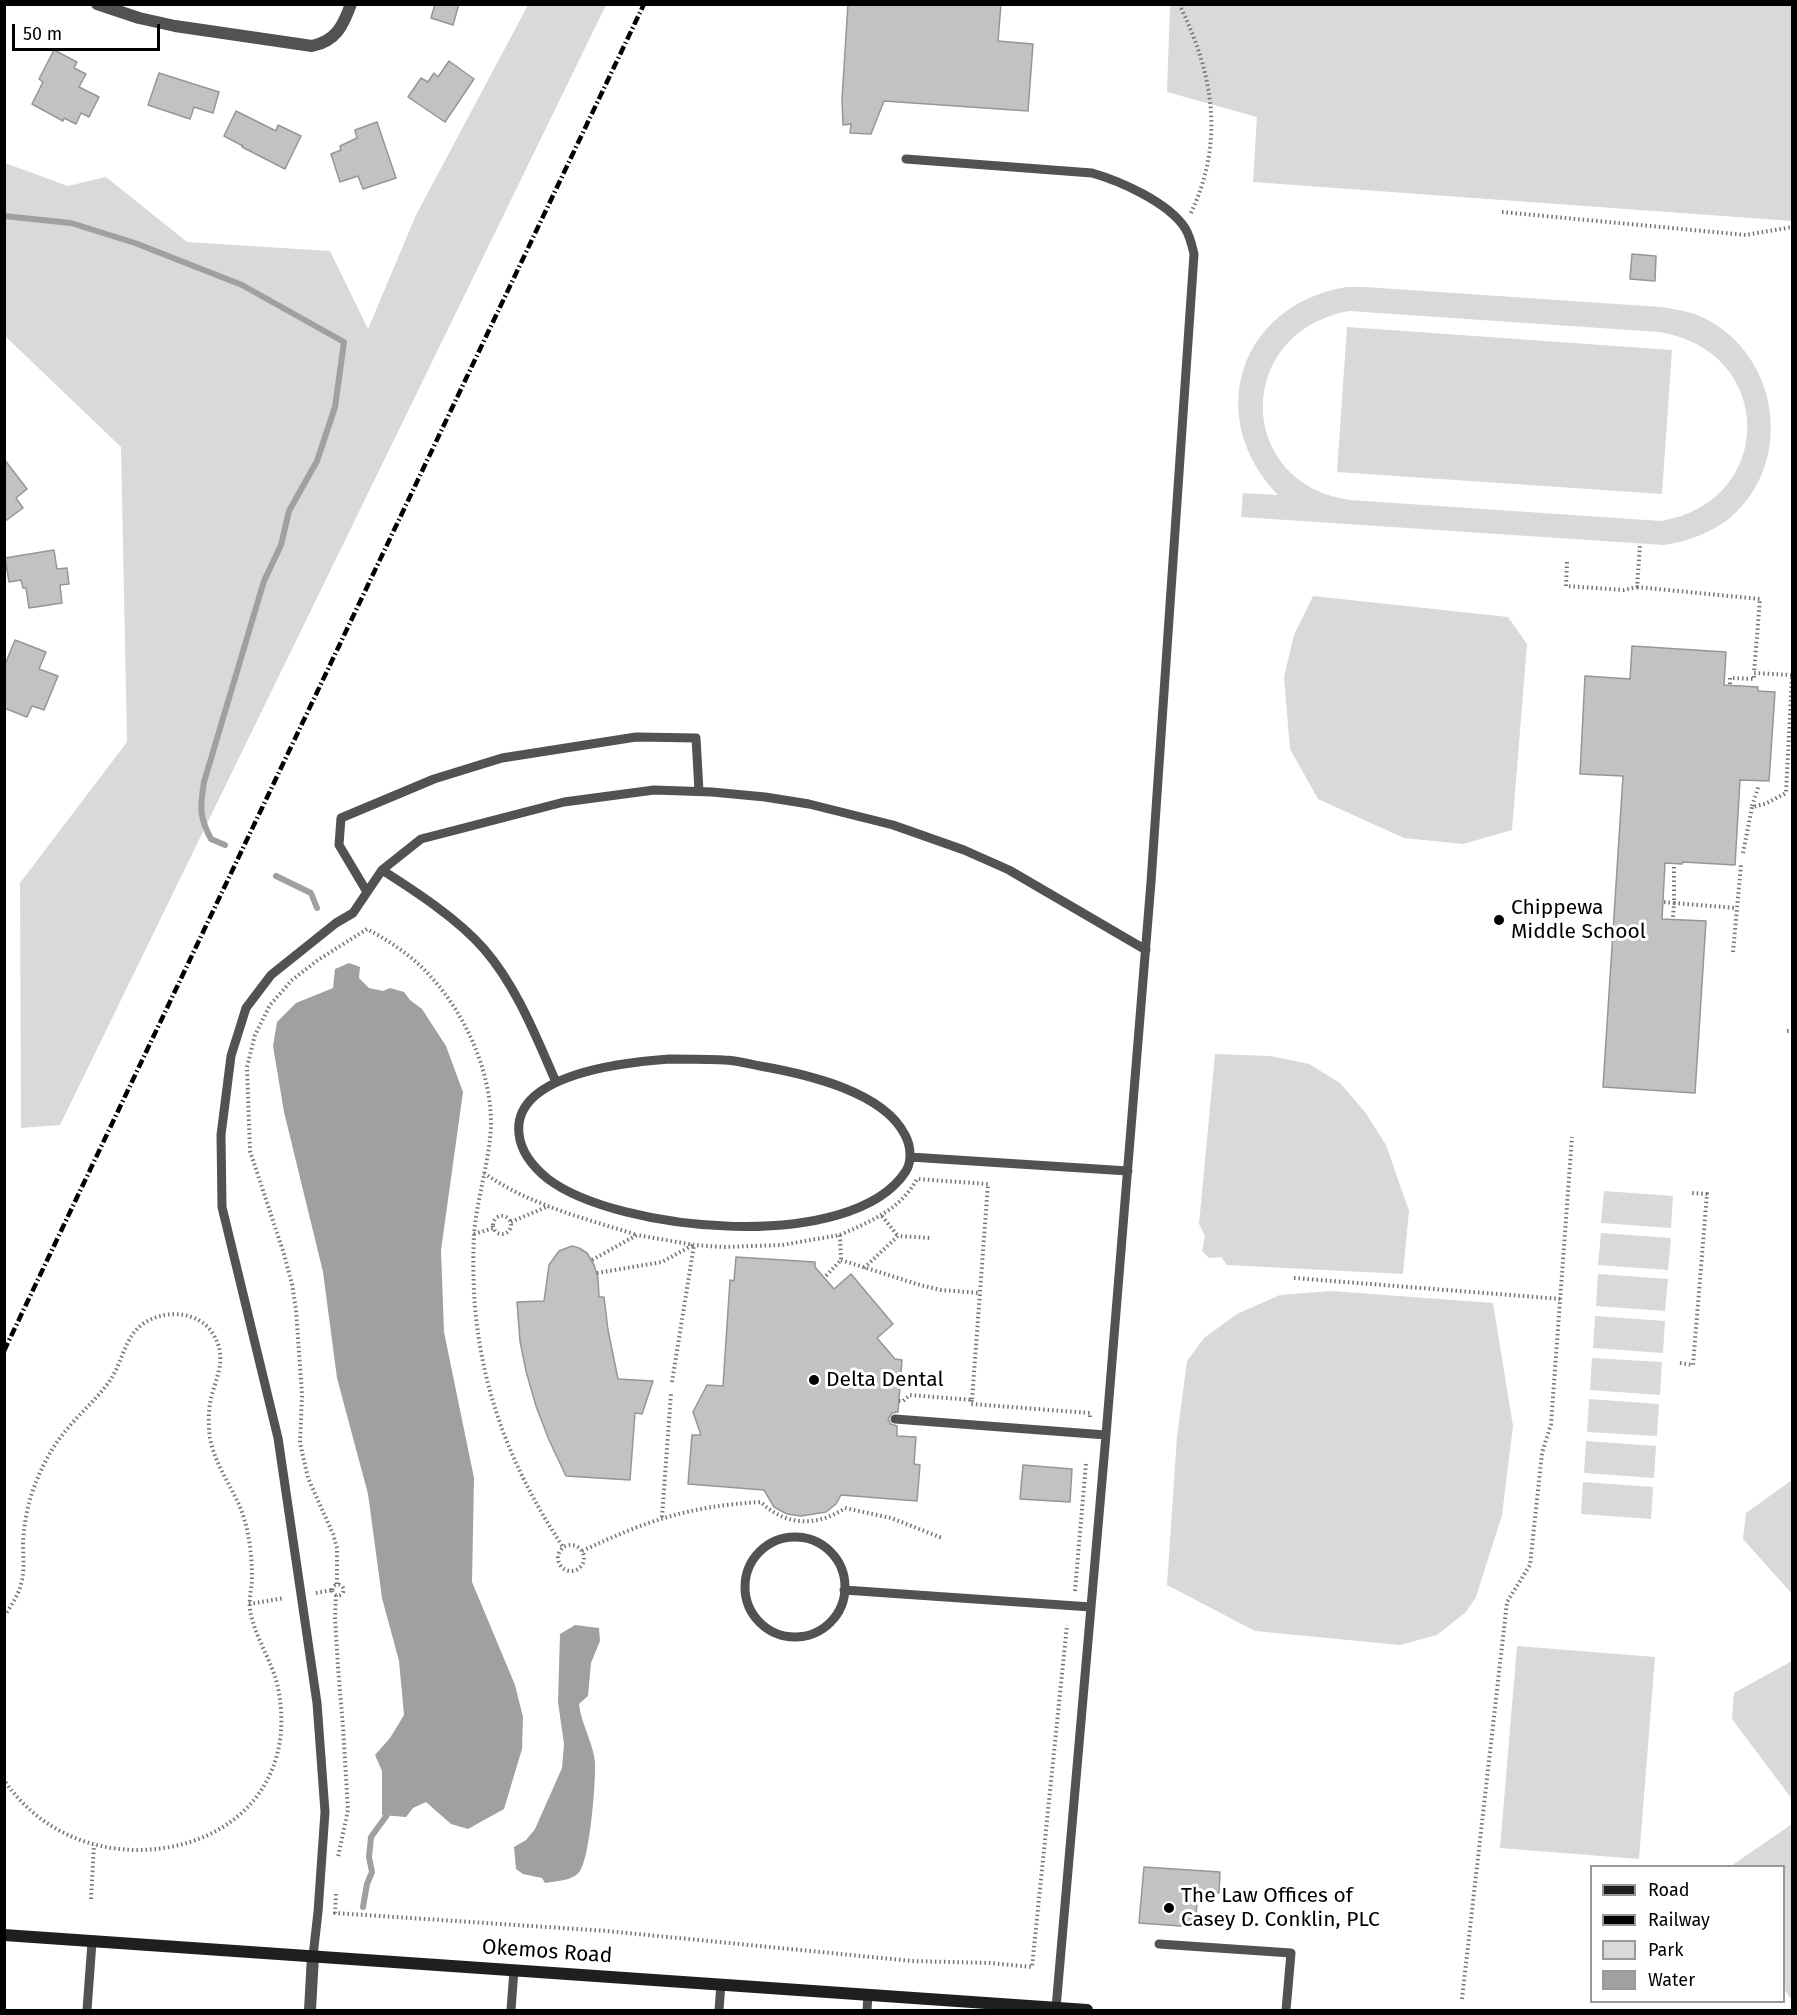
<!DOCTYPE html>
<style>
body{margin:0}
#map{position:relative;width:1797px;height:2015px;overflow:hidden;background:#fff;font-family:"Fira Sans",sans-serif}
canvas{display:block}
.frame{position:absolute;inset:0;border:6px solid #000;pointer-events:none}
.legend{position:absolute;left:1590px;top:1865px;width:195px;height:138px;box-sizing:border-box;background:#fff;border:2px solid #999;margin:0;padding:8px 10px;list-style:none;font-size:18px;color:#000}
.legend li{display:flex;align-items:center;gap:12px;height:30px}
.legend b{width:30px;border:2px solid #999}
.scale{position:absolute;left:12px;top:24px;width:148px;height:27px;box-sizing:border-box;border:3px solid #000;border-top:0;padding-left:8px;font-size:18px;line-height:21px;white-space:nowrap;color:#000;-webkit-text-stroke:4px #fff;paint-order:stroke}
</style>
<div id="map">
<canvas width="1797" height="2015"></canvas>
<div class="frame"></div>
<ul class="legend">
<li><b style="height:8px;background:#1f1f1f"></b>Road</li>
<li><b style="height:8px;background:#000"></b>Railway</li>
<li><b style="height:16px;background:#d9d9d9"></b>Park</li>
<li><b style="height:16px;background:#a0a0a0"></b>Water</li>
</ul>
<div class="scale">50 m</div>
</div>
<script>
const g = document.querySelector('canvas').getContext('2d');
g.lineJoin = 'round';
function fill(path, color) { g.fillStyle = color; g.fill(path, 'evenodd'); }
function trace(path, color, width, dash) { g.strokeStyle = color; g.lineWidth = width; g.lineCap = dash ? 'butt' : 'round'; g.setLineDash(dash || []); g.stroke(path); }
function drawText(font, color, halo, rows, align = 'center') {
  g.font = font + ' "Fira Sans",sans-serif'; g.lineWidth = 6; g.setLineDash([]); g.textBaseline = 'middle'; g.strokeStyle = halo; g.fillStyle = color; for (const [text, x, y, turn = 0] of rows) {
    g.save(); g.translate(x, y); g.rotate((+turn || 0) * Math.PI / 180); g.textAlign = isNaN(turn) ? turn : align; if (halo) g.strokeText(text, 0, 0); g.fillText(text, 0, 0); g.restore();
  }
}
const green = new Path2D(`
 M528 5H606L60 1125 21 1128 20 883 127 742 121 447 5 336V163L68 186 106 177 187 242 330 251 368 329 416 215Z
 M1170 5H1792V221L1253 182 1257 117 1167 92Z
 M1346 287H1365L1661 307C1674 309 1686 311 1697 315 1778 348 1797 460 1731 517 1711 533 1689 541 1664 545L1241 517 1243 493 1278 495C1203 417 1239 305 1346 287ZM1349 311 1659 332C1776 350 1777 502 1661 521L1350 500C1235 484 1233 332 1349 311Z
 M1347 327 1672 350 1662 494 1337 472Z
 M1313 596 1508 617 1527 644 1512 830 1463 844 1404 838 1318 799 1290 749 1284 677 1294 635Z
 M1215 1054 1271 1056 1309 1064 1340 1083 1365 1112 1386 1145 1409 1211 1403 1274 1227 1265 1221 1257 1209 1258 1202 1251 1205 1236 1199 1224Z
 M1604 1191 1673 1196 1671 1228 1601 1223Z
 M1601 1233 1671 1238 1668 1270 1598 1265Z
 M1598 1274 1668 1279 1665 1311 1596 1306Z
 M1331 1291 1493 1303 1513 1426 1502 1515 1476 1597 1466 1612 1437 1635 1400 1645 1255 1631 1167 1585 1177 1436 1187 1361 1204 1338 1237 1314 1280 1295Z
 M1595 1316 1665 1321 1663 1353 1593 1348Z
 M1592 1358 1662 1362 1660 1395 1590 1390Z
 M1589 1399 1659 1404 1657 1436 1587 1432Z
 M1586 1441 1656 1446 1654 1478 1584 1473Z
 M1792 1480V1594L1743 1539 1746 1513Z
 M1583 1482 1653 1487 1651 1519 1581 1514Z
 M1517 1646 1655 1657 1639 1859 1500 1848Z
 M1792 1661V1799L1732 1719 1734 1693Z
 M1792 1824V1997L1791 1999 1784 1989V1866H1731Z`);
const water = new Path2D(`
 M349 963 360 967 359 978 369 988 383 991 390 988 404 992 410 1000 422 1009 446 1046 463 1092 441 1250 444 1332 474 1478 472 1582 515 1685 523 1717 522 1749 504 1809 468 1829 451 1824 426 1802 413 1808 406 1817 382 1815V1771L375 1755 390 1738 404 1715 399 1661 382 1598 368 1494 337 1378 323 1272 284 1112 273 1046 277 1022 296 1003 333 988 335 969Z
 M575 1625 599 1628 600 1641 591 1663 588 1696 579 1704C581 1724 593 1742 595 1762 596 1781 590 1857 580 1871 573 1881 556 1881 545 1883L542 1878 523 1874 516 1869 514 1847 526 1840 535 1829 562 1768 564 1744 558 1702 560 1634Z`);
const stream = new Path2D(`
 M4 216 71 223 135 243 242 285 344 342 335 407 317 461 289 511 281 545 264 581 204 782C200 807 199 817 211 839L225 845
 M276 876 311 893 317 908
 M363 1907 367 1884 372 1872 369 1857 371 1837 387 1815`);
const building = new Path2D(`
 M435 4H459L453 25 431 18Z
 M848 4H1001L998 41 1033 44 1028 111 884 101 871 134 850 133 851 124 843 125 842 99Z
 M54 50 77 62 74 68 86 74 79 87 99 97 89 117 81 113 76 124 64 118 63 121 32 104 43 82 39 79Z
 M449 61 474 79 445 122 408 97 421 78 428 82 434 73 438 77Z
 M159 73 219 92 213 113 194 107 190 119 148 105Z
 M236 111 276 131 278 125 301 136 285 169 242 147 243 146 224 136Z
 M377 122 396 178 363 189 358 176 340 182 331 154 341 150 340 146 357 138 355 130Z
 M1632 254 1656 256 1655 281 1630 279Z
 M4 459 27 489 16 498 23 508 4 522Z
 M54 550 57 569 67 568 69 584 60 585 62 603 29 608 26 588H23L21 580 9 582 5 558Z
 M15 640 46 652 39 669 58 676 44 710 32 706 27 717 4 708V667Z
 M1632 646 1726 652 1724 685 1758 687V691L1775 692 1769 781 1740 780 1735 865 1683 862 1682 864 1665 863 1662 919 1706 921 1695 1093 1603 1087 1623 776 1580 774 1585 676 1630 679Z
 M572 1246 579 1248 587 1253 594 1265 598 1278 599 1297H604L608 1330 618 1379 653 1381 642 1414 635 1413 630 1480 566 1476 549 1440 536 1406 526 1371 520 1341 517 1302 544 1301 549 1265 559 1251Z
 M736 1257 815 1262V1267L834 1289 851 1274 893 1324 877 1338 895 1359 902 1360 898 1412 892 1413 888 1419 891 1424 897 1426V1436L916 1437 914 1464 920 1465 917 1501 841 1495 836 1504 826 1512 801 1516 787 1514 774 1507 764 1490 688 1484 692 1435H701L693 1412 707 1385 723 1386 730 1280 734 1281Z
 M1023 1465 1072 1469 1070 1502 1020 1499Z
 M1144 1867 1220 1872 1219 1893 1198 1892 1195 1927 1139 1923Z`);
const path = new Path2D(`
 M1179 4C1214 75 1225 142 1190 215
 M1502 212 1746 235 1792 227
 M1567 562 1566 586 1624 590 1637 587 1640 545
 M1637 587 1760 599 1754 673 1792 675
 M1730 684V678L1754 679V673
 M1752 806 1759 785
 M1743 853 1752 807 1765 804 1786 793 1792 676
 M1674 867V903L1736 908
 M1664 902 1674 903 1673 918
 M1733 952 1741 865
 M1787 1031H1792
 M484 1173C529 1205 584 1218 637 1235
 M493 1225a9 9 0 1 1 18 0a9 9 0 1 1-18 0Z
 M882 1216 898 1236
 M511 1222 549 1206
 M474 1234 494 1228
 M840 1235C871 1221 900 1210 917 1179L988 1184 972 1400 910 1395 903 1401H899
 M592 1260 637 1235 694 1245 723 1247 782 1245 840 1235 841 1260 824 1278
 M841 1260 920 1285 941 1290 980 1293
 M864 1268 898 1236 931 1238
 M597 1273 662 1262 693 1245
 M1294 1278 1561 1299
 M1680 1363 1693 1365 1707 1194 1691 1193
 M672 1382 694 1245
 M972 1400 971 1404 1090 1413V1418
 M662 1517 671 1393
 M558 1558a13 13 0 1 1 26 0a13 13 0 1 1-26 0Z
 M582 1551C646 1521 689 1506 761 1502 785 1526 817 1527 845 1508L891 1518 942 1538
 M337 1584V1548L333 1534 308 1478 300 1443 302 1394 296 1310 292 1284 284 1254 250 1151 247 1067 255 1035 270 1005 292 980 318 960 367 929C391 942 414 957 432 978 467 1017 492 1074 491 1127 489 1163 477 1198 474 1234 473 1258 473 1283 475 1307 483 1397 514 1473 563 1547
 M332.5 1590a5.5 5.5 0 1 1 11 0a5.5 5.5 0 1 1-11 0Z
 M1075 1591 1086 1463
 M316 1593 332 1590
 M336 1595 335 1617 338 1667 343 1727 348 1810 338 1857
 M249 1604 284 1598
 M4 1616C11 1606 18 1596 21 1584 25 1570 23 1557 23 1543 24 1524 27 1507 33 1490 41 1468 52 1446 68 1428 82 1411 99 1397 111 1379 123 1360 125 1336 144 1323 166 1309 199 1311 213 1334 226 1354 219 1371 213 1391 208 1406 208 1423 210 1438 215 1466 234 1489 243 1515 250 1536 252 1558 252 1580 251 1592 248 1604 251 1615 257 1641 273 1663 278 1688 297 1781 234 1847 142 1850 86 1851 36 1827 4 1780
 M336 1894 335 1913 607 1931 912 1961 990 1963 1032 1967 1067 1625
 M91 1899 94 1845
 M1462 1999 1507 1602 1530 1565 1542 1453 1551 1424 1572 1137`);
const lane = new Path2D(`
 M906 159 1092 173C1120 181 1168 202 1185 228 1190 236 1192 245 1194 254L1151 882 1106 1435 1056 2008
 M382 870C415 891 458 919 484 949 517 987 536 1037 556 1082
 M367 892 339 845 341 818 434 779 502 758 636 737 696 738 699 791
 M669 1059C687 1059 706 1059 724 1060 736 1060 749 1064 760 1066 806 1074 883 1091 905 1135 911 1146 912 1161 906 1171 852 1255 618 1232 548 1179 533 1167 521 1153 519 1134 512 1073 628 1062 669 1059Z
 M910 1157 1128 1171
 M895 1419 1106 1435
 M745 1587a50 50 0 1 1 100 0a50 50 0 1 1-100 0Z
 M844 1590 1091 1607
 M1159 1944 1291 1953 1286 2010
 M313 1956 318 1912 325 1812 317 1703 278 1438 222 1207 221 1135 231 1056 246 1008 271 975 336 923 353 913 382 870 421 839 564 802 654 790 712 792 765 797 809 804 893 825 964 850 1009 870 1146 950
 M87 2010 92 1942
 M511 2010 514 1970
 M719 2010 721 1984
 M867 2010 868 1995`);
const street = new Path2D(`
 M97 4 139 18 175 26 312 46C336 41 343 26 351 4
 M310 2010 313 1956`);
const secondary = new Path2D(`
 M4 1935 1087 2010`);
const rail = new Path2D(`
 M4 1351 644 4`);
const markers = [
 [1499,920,6,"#000"],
 [814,1380,6,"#000"],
 [1169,1908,6,"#000"]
];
const poiNames = [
 ["Chippewa",1511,908],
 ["Middle School",1511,932],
 ["Delta Dental",826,1380],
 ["The Law Offices of",1181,1896],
 ["Casey D. Conklin, PLC",1181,1920]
];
const streetNames = [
 ["Okemos Road",547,1952,4]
];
fill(green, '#d9d9d9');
fill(water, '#a0a0a0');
trace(stream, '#a0a0a0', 6);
fill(building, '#c2c2c2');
trace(building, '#969696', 1.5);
trace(path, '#747474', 4, [1.5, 3]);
trace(lane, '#525252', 9);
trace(street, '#525252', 12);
trace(secondary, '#1f1f1f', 12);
trace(rail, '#000', 4.5, [9, 3, 1.5, 3]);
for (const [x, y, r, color] of markers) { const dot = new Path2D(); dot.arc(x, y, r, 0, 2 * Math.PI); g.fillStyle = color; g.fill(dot); trace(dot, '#fff', 2); }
drawText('21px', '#000', '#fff', poiNames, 'left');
drawText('21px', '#000', '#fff', streetNames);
</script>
